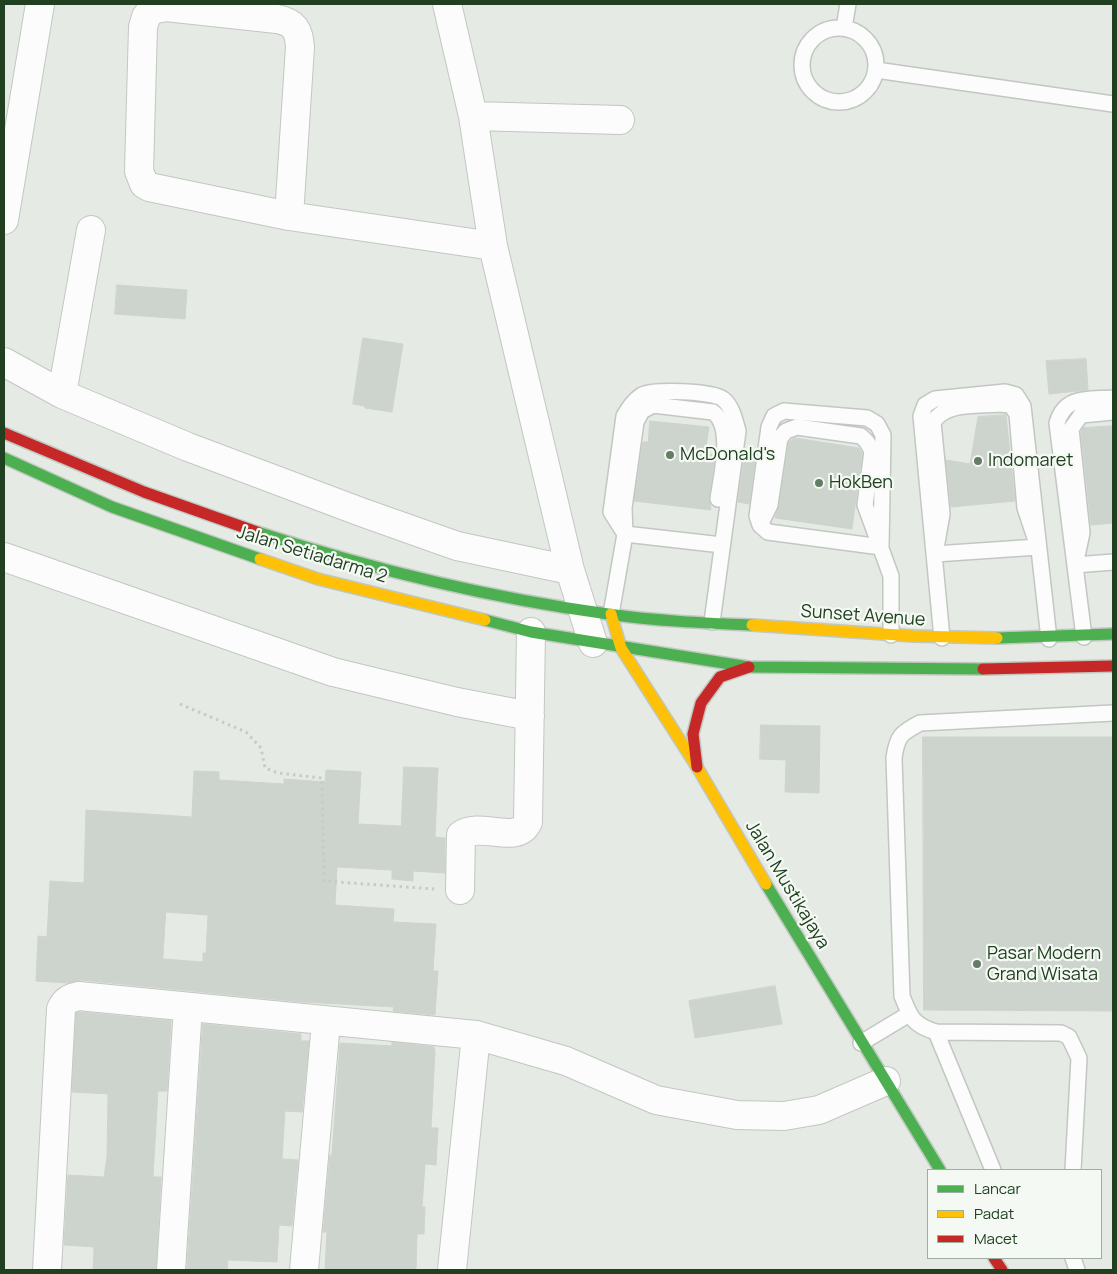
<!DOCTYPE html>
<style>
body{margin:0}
#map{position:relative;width:1117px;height:1274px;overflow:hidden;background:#e5eae5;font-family:Manrope,sans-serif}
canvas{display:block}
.frame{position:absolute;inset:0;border:5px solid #204020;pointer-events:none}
.legend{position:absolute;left:927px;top:1169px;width:175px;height:90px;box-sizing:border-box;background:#f4f9f3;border:1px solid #9faf9f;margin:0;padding:6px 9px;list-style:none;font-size:15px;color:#204020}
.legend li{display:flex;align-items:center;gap:10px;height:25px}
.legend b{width:25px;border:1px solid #9faf9f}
</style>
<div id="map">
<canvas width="1117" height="1274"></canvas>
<div class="frame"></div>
<ul class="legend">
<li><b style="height:6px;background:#4caf50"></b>Lancar</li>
<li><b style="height:6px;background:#ffc107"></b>Padat</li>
<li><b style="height:6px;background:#c62828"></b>Macet</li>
</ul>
</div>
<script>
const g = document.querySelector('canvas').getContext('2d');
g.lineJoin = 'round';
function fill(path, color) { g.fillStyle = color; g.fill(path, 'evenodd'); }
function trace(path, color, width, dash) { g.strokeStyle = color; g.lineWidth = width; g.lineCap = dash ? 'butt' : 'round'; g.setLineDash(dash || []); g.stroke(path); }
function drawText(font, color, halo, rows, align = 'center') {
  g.font = font + ' Manrope,sans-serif'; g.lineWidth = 4.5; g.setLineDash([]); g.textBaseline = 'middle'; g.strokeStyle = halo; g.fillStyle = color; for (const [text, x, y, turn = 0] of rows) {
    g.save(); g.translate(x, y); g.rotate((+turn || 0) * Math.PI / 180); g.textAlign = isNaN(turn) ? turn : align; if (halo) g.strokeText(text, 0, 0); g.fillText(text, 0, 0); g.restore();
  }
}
const building = new Path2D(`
 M117 285 187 290 185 319 115 314Z
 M363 338 403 344 392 412 365 408V406L353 404Z
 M1086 359 1088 390 1049 394 1046 361Z
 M1006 415 1015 501 951 507 946 460 970 464 978 417Z
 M650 421 709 427 705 454 715 455 709 498 711 510 634 501 643 442H648Z
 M1113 426V523L1091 525 1081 432 1083 428Z
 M795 438 859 448 862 453 852 529 775 518 779 506 789 442Z
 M744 459 755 461 749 504 738 502Z
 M761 725 820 726 819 793 785 792 786 760 760 759Z
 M923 737H1113V1011L924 1010Z
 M404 767 438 768 435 837 445 838V873L413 871V881L392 879V870L337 867 335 905 394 909 393 922 436 924 433 971H438L435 1015 393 1011 394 1007 303 1002 81 980 68 983 36 981 38 936 47 937 50 881 84 883 86 810 192 817 194 771 219 772V780L284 784V779L325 782 326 770 361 772 358 824 401 826ZM166 912 208 915 206 953H203V962L163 959Z
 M775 986 782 1024 695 1038 689 1001Z
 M80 1012 171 1021 167 1091H158L153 1177H161L156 1270H93L94 1247 64 1245 68 1175 104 1177 107 1157 108 1094 72 1092 76 1013Z
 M203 1024 301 1034V1041H309L302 1112 285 1111 282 1159 298 1160 292 1226 279 1225 277 1262 228 1260 227 1270H187Z
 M392 1042 434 1047 435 1052 431 1128H438L436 1165 425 1164 422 1207H425L424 1234H417L416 1270H325L327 1232H323L330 1155H332L340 1043 392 1046Z`);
const path = new Path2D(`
 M180 704 246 732 261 748 265 768 278 773 322 778 324 881 434 889`);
const lane = new Path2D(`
 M844 28 848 4
 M802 65a37 37 0 1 1 74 0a37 37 0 1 1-74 0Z
 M876 70 1113 104
 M999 404 1011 405 1017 414 1025 508 1038 547 935 554 942 514 933 422C946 402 977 406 999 404Z
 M784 411 867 418 877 424 883 435 881 547 768 532 760 525 757 516 769 427 774 416Z
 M1113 412 1081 415 1071 429 1082 533 1075 565 1113 562
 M760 525 770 505 780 438 786 431 797 427 861 436 867 442 872 451 865 505 891 576V635
 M625 534 611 512 624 416C629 408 634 400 642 395 654 389 712 391 723 399 732 406 735 420 738 431L712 622
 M625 534 722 545
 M611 614 625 534 624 508 636 422 642 411 653 405 713 412C734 427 721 476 718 499
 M1084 637 1057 423C1065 395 1088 400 1113 398
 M942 638 921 416 925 405 935 399 1005 392 1016 395 1023 406 1049 639
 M936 1032 993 1170
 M861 1043 909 1014
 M1073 1170 1079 1058 1069 1037 1061 1033 936 1032C913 1025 910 1017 902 996L894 758C897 736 901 733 920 723L1113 713
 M1073 1258 1077 1270`);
const street = new Path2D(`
 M447 4 473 116 493 246 570 570 593 643
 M473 116 620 120
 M289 216 300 47C299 30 294 22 277 19L166 7 151 10 146 17 143 27 139 171 144 184 149 187 289 216 493 246
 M4 220 40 4
 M4 362 62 394 188 447 361 512 457 546 570 570
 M62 394 91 230
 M4 557 333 672 457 702 530 716
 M460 890 461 835C480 821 517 846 528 822L531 632
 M47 1270 61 1009C65 1000 70 998 79 996L476 1035
 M171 1270 188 1007
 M304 1270 326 1022
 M452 1270 476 1035 566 1061 656 1100 737 1115 784 1116 819 1110 886 1081`);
const fast = new Path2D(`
 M4 458 112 507 260 559
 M257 532C371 569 490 598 608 614 656 621 704 623 752 625
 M485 620 531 632 749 667 983 669
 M997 638 1113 634
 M766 884 940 1170`);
const slow = new Path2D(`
 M260 559 318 579 485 620
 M611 614 621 648 697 767 766 884
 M752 625 913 636 997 638`);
const jam = new Path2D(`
 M4 433 144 492 257 532
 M983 669 1113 666
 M697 767 693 734 701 703 720 677 749 667
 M994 1258 1002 1270`);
const markers = [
 [670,455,5,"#657c65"],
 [978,461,5,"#657c65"],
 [819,483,5,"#657c65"],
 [977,964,5,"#657c65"]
];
const poiNames = [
 ["McDonald's",680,455],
 ["Indomaret",988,461],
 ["HokBen",829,483],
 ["Pasar Modern",987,954],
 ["Grand Wisata",987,975]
];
const streetNames = [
 ["Jalan Setiadarma 2",312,555,17],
 ["Sunset Avenue",863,616,4],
 ["Jalan Mustikajaya",787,885,59]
];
fill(building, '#cdd3cd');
trace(building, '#ced3cd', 1);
trace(lane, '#c2c7c2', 18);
trace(street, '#c2c7c2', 30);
trace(fast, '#c0c8c0', 14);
trace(slow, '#c0c8c0', 14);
trace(jam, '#c0c8c0', 14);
trace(path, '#c4cdc4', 3, [2.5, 4]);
trace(lane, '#fbfcfb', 15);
trace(street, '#fbfcfb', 28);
trace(fast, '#4caf50', 11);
trace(slow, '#ffc107', 11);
trace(jam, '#c62828', 11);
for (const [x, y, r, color] of markers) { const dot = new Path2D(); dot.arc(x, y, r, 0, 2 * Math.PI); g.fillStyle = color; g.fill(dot); trace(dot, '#f4f9f3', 2); }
drawText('18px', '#204020', '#f4f9f3', poiNames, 'left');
drawText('18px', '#204020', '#f4f9f3', streetNames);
</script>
